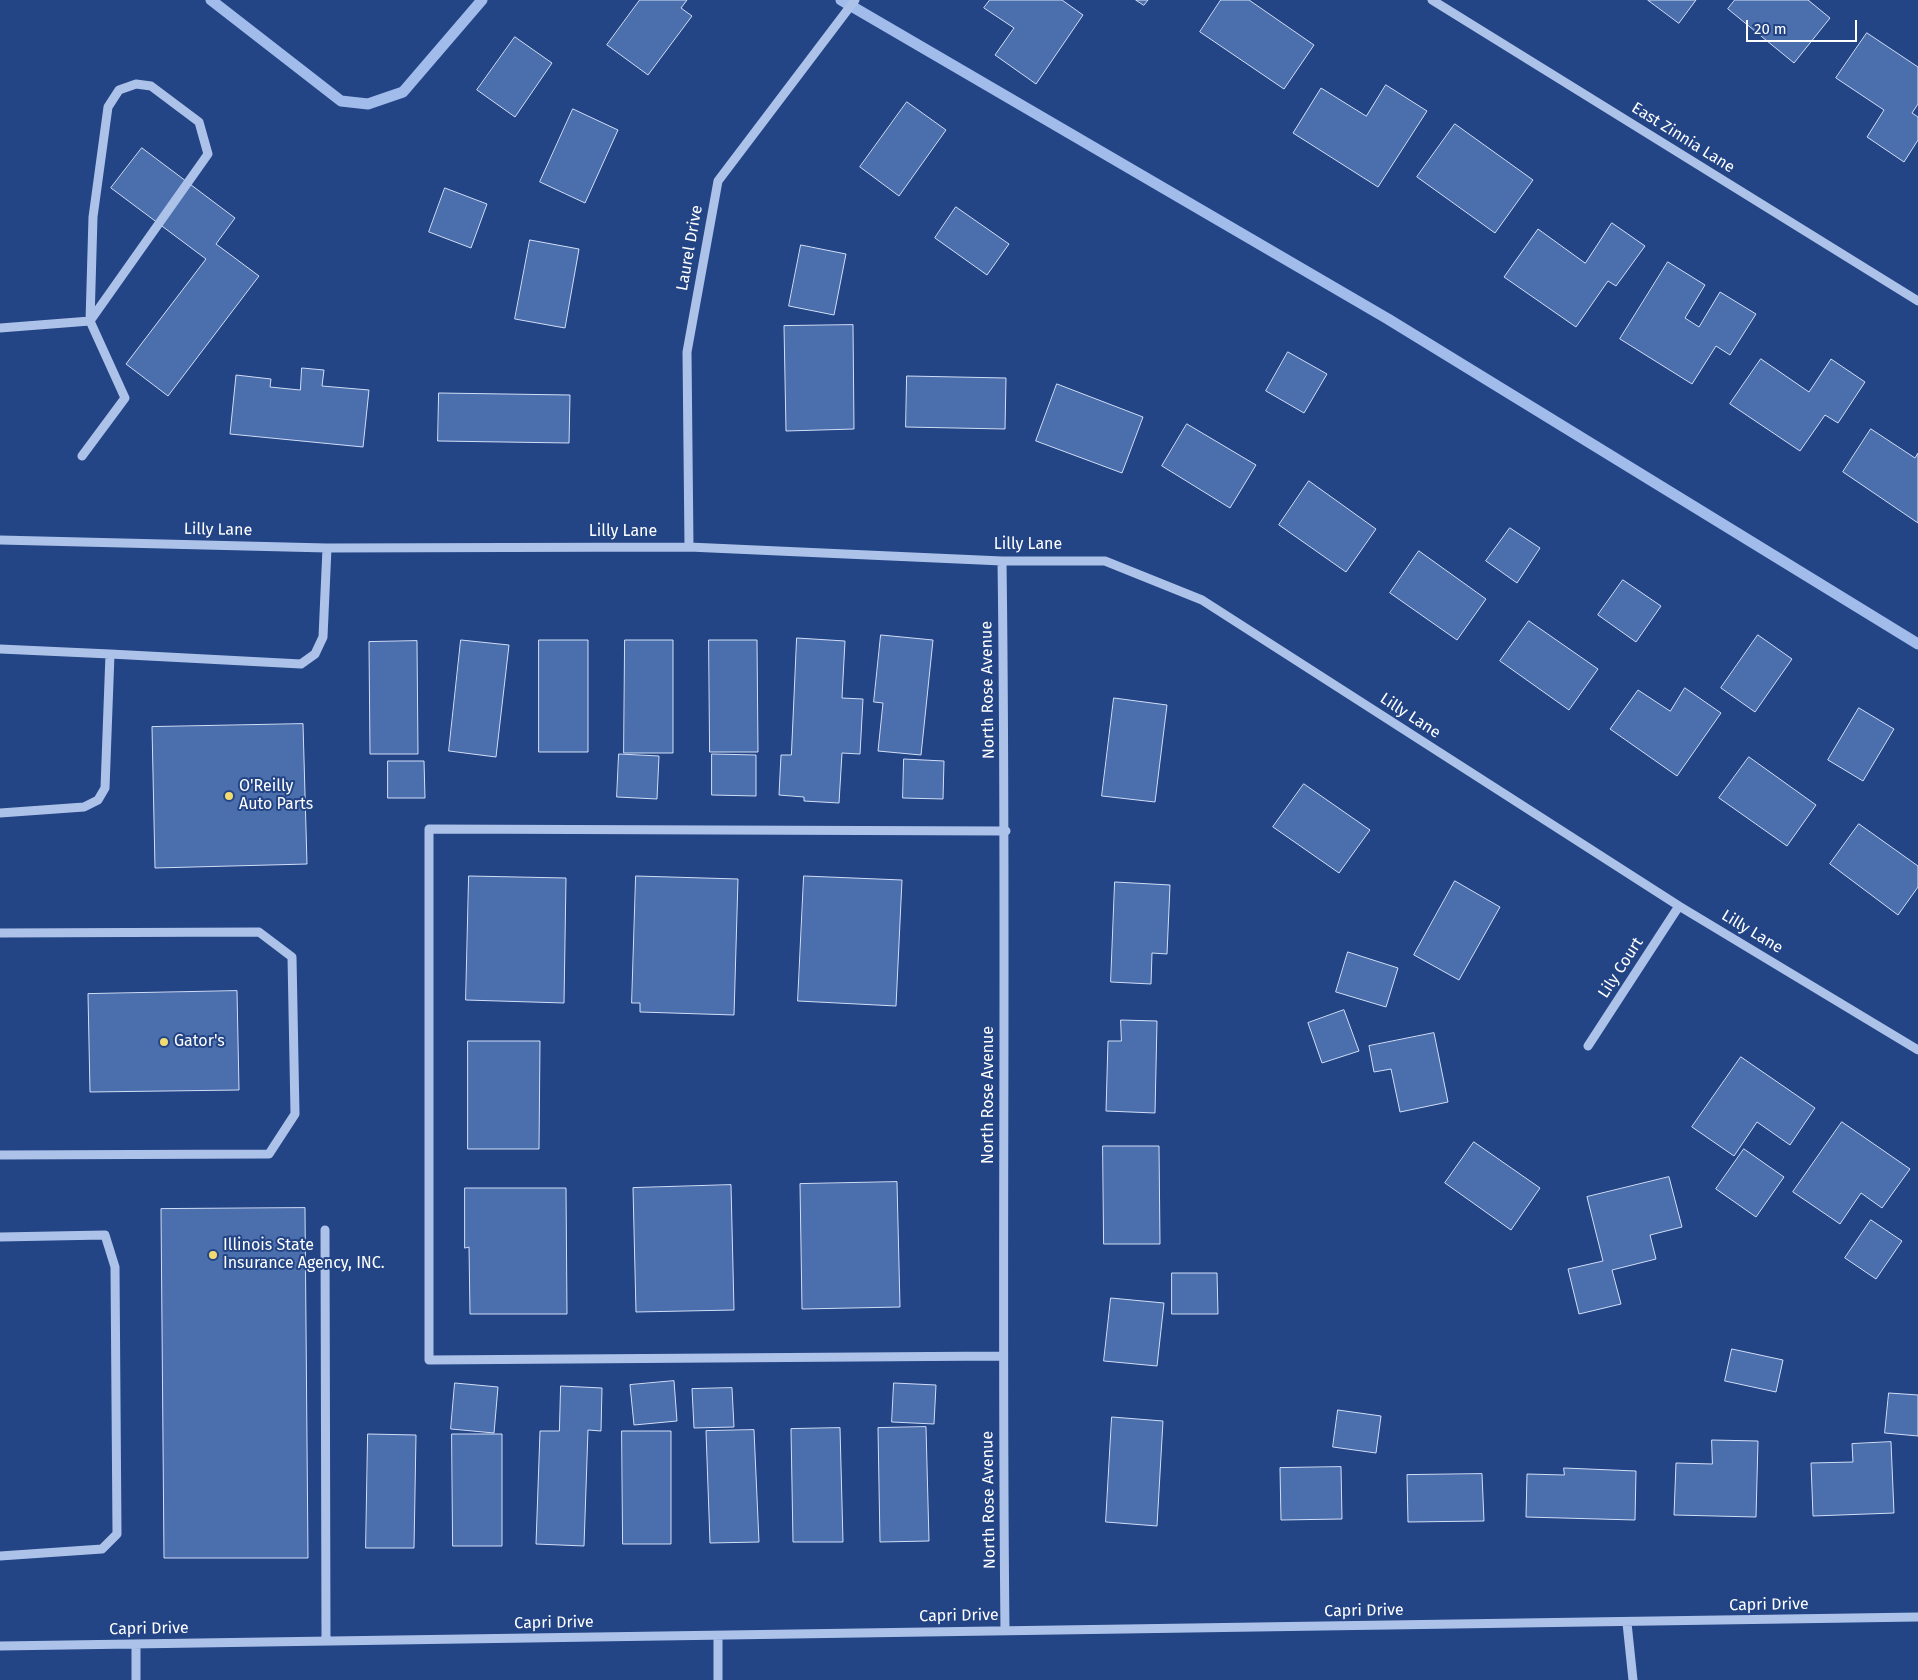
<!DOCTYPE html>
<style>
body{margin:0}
#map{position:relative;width:1918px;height:1680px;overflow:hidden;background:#234485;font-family:"Fira Sans",sans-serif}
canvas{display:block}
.scale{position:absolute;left:1746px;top:20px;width:111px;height:22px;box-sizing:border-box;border:2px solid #fff;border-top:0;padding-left:6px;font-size:15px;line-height:18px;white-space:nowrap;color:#fff;-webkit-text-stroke:4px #234485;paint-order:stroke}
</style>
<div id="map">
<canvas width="1918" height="1680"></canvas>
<div class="scale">20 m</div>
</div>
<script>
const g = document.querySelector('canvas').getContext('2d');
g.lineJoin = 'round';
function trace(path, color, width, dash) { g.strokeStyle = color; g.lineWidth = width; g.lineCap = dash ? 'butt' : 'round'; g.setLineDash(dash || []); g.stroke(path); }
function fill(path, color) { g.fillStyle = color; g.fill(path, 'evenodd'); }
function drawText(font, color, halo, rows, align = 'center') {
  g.font = font + ' "Fira Sans",sans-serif'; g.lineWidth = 4; g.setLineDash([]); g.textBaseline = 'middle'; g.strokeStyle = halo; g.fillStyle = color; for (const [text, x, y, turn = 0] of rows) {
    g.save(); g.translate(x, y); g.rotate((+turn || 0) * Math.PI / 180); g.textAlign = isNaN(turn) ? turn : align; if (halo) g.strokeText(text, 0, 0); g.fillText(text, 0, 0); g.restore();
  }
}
const stream = new Path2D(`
 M211 0 341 101 368 104 403 92 482 0
 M841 0 1388 319 1918 644`);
const building = new Path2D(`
 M640 0H687L681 8 692 16 648 75 607 45Z
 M990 0H1062L1083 15 1036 84 995 55 1014 28 984 8Z
 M1136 0H1148L1144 5Z
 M1221 0H1249L1314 45 1284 89 1200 32Z
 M1648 0H1696L1679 23Z
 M1735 0H1808L1830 18 1794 63 1728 9Z
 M1867 33 1918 67V104L1912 113 1918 117V140L1904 162 1867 137 1884 110 1836 78Z
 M515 37 552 63 515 117 477 90Z
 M1386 85 1427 111 1378 187 1293 133 1321 88 1366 116Z
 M907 102 946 130 899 196 860 167Z
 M573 109 618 130 585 203 540 182Z
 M1455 124 1533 180 1495 233 1417 177Z
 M142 148 235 218 216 244 259 276 168 396 126 364 206 259 111 188Z
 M445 188 487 204 471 248 429 232Z
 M956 207 1009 244 987 275 935 238Z
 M1612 223 1645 246 1616 286 1608 281 1576 327 1504 277 1538 229 1585 263Z
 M530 240 579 249 565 328 515 319Z
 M801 245 846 254 834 315 789 306Z
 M1668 262 1705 285 1685 318 1699 327 1720 292 1756 314 1730 355 1716 346 1692 384 1620 339Z
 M853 325 854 429 786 431 784 326Z
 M1288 352 1327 374 1304 413 1266 391Z
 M1761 359 1809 392 1831 359 1865 382 1838 423 1825 415 1800 451 1730 404Z
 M302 368 324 370 322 386 369 390 363 447 230 434 236 375 271 379 270 387 300 390Z
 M907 376 1006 378 1005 429 906 427Z
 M1057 384 1143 417 1122 473 1036 441Z
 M439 393 570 395 569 443 438 441Z
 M1187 424 1256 465 1230 508 1162 466Z
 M1871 429 1915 458 1918 453V523L1843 472Z
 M1309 481 1376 529 1346 572 1279 525Z
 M1510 528 1540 548 1517 583 1486 561Z
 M1419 551 1486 599 1457 640 1390 593Z
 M1623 580 1661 606 1636 642 1598 615Z
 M1529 621 1598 669 1569 710 1500 661Z
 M881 635 933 640 921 755 878 751 883 703 874 702Z
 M1758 635 1792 659 1755 712 1721 688Z
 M797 638 845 641 842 698 863 699 860 754 842 753 839 803 804 801V797L779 795 781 755H791Z
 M461 640 509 645 496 757 449 751Z
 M539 640H588V752H539Z
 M625 640H673V753H624Z
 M709 640H757L758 752H710Z
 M417 641 418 754H370L369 642Z
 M1685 688 1721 713 1677 776 1610 729 1638 690 1670 711Z
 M1114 698 1167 705 1155 802 1102 796Z
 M1859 708 1894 729 1863 781 1828 760Z
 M303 724 307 864 155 868 152 727Z
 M619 754 659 756 657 799 617 797Z
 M712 754 756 755V796L712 795Z
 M1749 757 1816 805 1787 846 1719 798Z
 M904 759 944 761 943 799 903 798Z
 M388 761H424L425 798H388Z
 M1304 784 1370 830 1339 873 1273 827Z
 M1859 824 1918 866V887L1898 915 1830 864Z
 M469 876 566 878 564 1003 466 1000Z
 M636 876 738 879 734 1015 640 1012V1003H632Z
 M804 876 902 880 896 1006 798 1001Z
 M1455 881 1500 907 1459 980 1414 955Z
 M1115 882 1170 885 1167 954 1152 953 1151 984 1111 982Z
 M1348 952 1398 968 1386 1007 1336 992Z
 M237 991 239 1090 90 1092 88 994Z
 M1344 1010 1359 1051 1322 1063 1308 1023Z
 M1121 1020 1157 1021 1155 1113 1106 1111 1108 1041H1121Z
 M1434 1033 1448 1102 1400 1112 1391 1069 1374 1072 1369 1046Z
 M468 1041H540L539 1149H468Z
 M1741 1057 1815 1108 1790 1145 1757 1122 1734 1156 1692 1127Z
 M1842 1122 1910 1169 1882 1208 1861 1193 1840 1224 1793 1192Z
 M1474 1142 1540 1188 1511 1230 1445 1183Z
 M1103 1146H1159L1160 1244H1104Z
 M1744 1149 1784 1177 1756 1217 1716 1189Z
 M1669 1177 1682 1227 1650 1235 1656 1259 1612 1270 1621 1304 1579 1314 1568 1269 1603 1261 1587 1197Z
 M897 1182 900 1307 802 1309 800 1184Z
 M731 1185 734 1310 636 1312 633 1188Z
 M465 1188H566L567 1314H470L469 1247 465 1248Z
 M305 1208 308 1558H164L161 1209Z
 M1871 1220 1902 1241 1876 1279 1845 1258Z
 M1172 1273H1217L1218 1314H1172Z
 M1111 1298 1164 1303 1157 1366 1104 1361Z
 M1732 1349 1783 1360 1776 1392 1725 1381Z
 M674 1381 677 1421 634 1425 630 1385Z
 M455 1383 498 1387 494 1433 451 1429Z
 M894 1383 936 1385 934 1424 892 1422Z
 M561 1386 602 1388 601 1431 588 1430 584 1546 536 1544 540 1431H559Z
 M732 1388 734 1427 694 1428 692 1389Z
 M1889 1393 1918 1395V1436L1885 1433Z
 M1338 1410 1381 1416 1376 1453 1333 1447Z
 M1112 1417 1163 1421 1157 1526 1106 1522Z
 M926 1427 929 1541 880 1542 878 1428Z
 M840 1428 843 1542H793L791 1429Z
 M754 1430 759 1542 710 1543 706 1431Z
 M622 1431H671V1544H623Z
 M368 1434 416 1435 414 1548H366Z
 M452 1434H502V1546H453Z
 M1712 1440 1758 1441 1756 1517 1674 1515 1676 1463 1712 1464Z
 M1891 1442 1894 1513 1813 1516 1811 1463 1853 1462 1852 1444Z
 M1341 1467 1342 1519 1281 1520 1280 1468Z
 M1564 1468 1636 1471 1635 1520 1526 1517 1527 1474 1564 1475Z
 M1482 1474 1484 1521 1408 1522 1407 1475Z`);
const minor = new Path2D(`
 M1432 0 1918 301
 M0 328 90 321
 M82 456 125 398 90 321 93 217 108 107 119 90 136 84 151 86 199 122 208 154 90 321
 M0 540 327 548 689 547 1002 561H1105L1202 600 1679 906 1918 1050
 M689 547 687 352 718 181 855 0
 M1002 561C1007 917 1001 1273 1005 1630
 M0 649 110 654 105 788 98 800 84 807 0 813
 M110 654 301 664 315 654 323 637 327 548
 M0 933 259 932 292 957 295 1114 269 1154 0 1155
 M1588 1046 1679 906
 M325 1230 326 1641
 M0 1237 105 1235 115 1267 117 1534 102 1549 0 1556
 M1002 1356 429 1360V829L1006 831
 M1627 1623 1633 1680
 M136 1644V1680
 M0 1646 1918 1617
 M718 1680V1636`);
const markers = [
 [229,796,5,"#f4db70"],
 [164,1042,5,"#f4db70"],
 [213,1255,5,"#f4db70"]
];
const streetNames = [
 ["East Zinnia Lane",1683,138,32],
 ["Laurel Drive",690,248,-80],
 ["Lilly Lane",218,530,1],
 ["Lilly Lane",623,532],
 ["Lilly Lane",1028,545],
 ["North Rose Avenue",988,690,-91],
 ["Lilly Lane",1410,716,33],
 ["Lilly Lane",1752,932,31],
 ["Lily Court",1621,968,-57],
 ["North Rose Avenue",989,1095,-90],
 ["North Rose Avenue",989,1500,-91],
 ["Capri Drive",1769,1605,-1],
 ["Capri Drive",1364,1611,-1],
 ["Capri Drive",959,1616,-1],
 ["Capri Drive",554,1623,-1],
 ["Capri Drive",149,1629,-1]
];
const poiNames = [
 ["O'Reilly",239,787],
 ["Auto Parts",239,805],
 ["Gator's",174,1042],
 ["Illinois State",223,1246],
 ["Insurance Agency, INC.",223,1264]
];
trace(stream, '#a1bbea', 11);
fill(building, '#4b6ead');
trace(building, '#d1def7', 1);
trace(minor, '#adc2e9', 9);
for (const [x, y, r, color] of markers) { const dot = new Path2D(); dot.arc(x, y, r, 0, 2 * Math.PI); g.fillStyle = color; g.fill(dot); trace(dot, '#234485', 2); }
drawText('16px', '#fff', '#234485', streetNames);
drawText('16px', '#fff', '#234485', poiNames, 'left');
</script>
